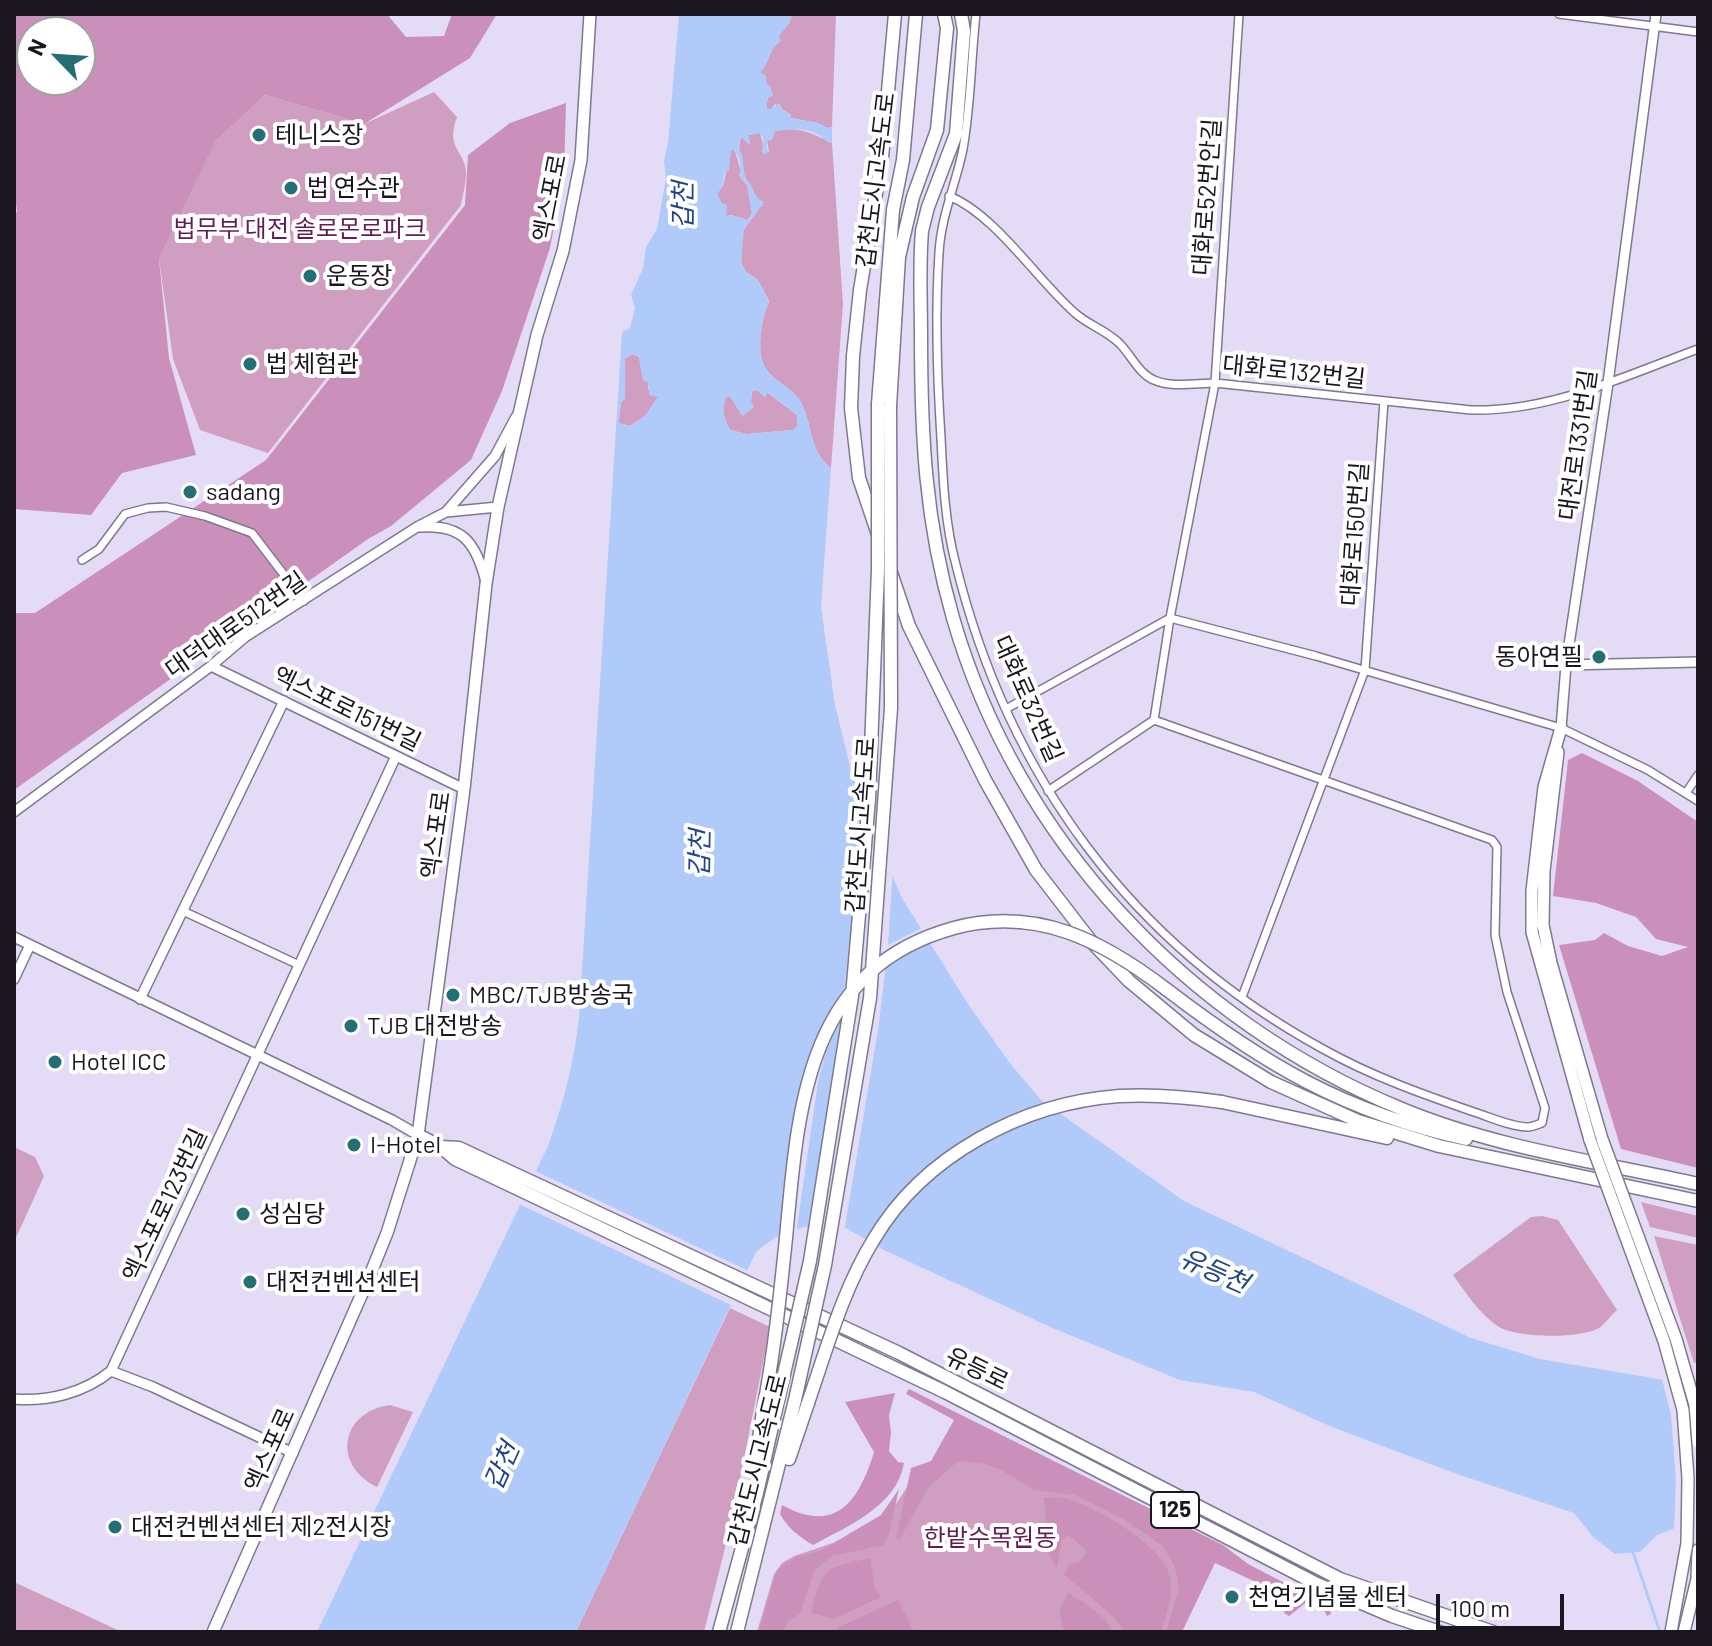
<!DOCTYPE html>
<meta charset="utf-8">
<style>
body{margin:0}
#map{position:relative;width:1712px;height:1646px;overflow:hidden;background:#e4dcf6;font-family:Barlow,sans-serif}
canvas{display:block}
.frame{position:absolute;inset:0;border:16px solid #19161f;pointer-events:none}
.north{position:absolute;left:16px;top:16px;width:80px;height:80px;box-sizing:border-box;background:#fff;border:2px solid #a3a2a5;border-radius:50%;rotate:295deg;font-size:22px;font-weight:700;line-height:32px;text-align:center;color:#19161f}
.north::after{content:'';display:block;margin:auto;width:28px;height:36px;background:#246f76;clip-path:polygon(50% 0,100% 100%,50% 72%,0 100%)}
.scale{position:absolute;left:1436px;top:1594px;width:128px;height:36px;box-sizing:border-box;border:4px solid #19161f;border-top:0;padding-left:10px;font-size:24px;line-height:28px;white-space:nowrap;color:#19161f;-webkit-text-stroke:6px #fff;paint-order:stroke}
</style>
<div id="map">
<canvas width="1712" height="1646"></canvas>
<div class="frame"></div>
<div class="north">N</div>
<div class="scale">100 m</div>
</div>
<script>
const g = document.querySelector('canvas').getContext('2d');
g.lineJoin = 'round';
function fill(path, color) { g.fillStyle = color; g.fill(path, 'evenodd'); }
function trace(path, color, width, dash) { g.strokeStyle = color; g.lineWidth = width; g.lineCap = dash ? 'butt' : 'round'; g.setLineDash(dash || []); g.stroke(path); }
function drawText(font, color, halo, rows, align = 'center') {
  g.font = font + ' Barlow,"Noto Sans KR",sans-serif'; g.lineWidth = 8; g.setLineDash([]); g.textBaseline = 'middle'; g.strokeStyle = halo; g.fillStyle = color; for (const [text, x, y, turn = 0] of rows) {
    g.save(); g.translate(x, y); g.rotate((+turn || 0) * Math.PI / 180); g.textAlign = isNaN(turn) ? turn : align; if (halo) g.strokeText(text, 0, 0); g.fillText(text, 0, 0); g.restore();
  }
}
const green = new Path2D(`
 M792 14H836L832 127 827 128 818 123 791 118V115L775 104 771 110 766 109 768 97 773 95 760 72C771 61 767 51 780 41L778 36 790 22Z
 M434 92 457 117C445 149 465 150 466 172 466 183 463 195 461 205L268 453 200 430 173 359 159 259 216 141 265 95 364 124Z
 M783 129C806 129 813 134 832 143L843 304 831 468C805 448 815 420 797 397 786 383 764 377 761 356 758 340 762 317 769 301L758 280 746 272 741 262 743 230 758 208 763 205C748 187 734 162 741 137L748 142 749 135 760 133 765 153 769 151 767 141 775 131Z
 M731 149 735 151 741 171 739 176 747 185 752 213 748 220 731 215 726 216 717 193 723 186Z
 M632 354 639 357 643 380 648 382V389L658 397 645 416 630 426 618 423 621 402 625 398 624 359Z
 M757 390 767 392 797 415V426L794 430 747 434 730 430C724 418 721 410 725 398L730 396 742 415 751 401 752 391Z
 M14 1147 35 1157 44 1176 15 1240Z
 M1641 1202 1698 1216V1238L1650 1227Z
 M1542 1216 1558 1220 1617 1310C1611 1315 1605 1324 1599 1328 1580 1339 1518 1338 1499 1327 1480 1315 1466 1293 1453 1275L1531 1217Z
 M1654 1236 1698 1245V1362L1694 1363Z
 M730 1308 770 1327 731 1524 704 1632H576Z
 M390 1405 413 1412 377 1487C332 1465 340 1412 390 1405Z
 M959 1419 1219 1547 1180 1632H757L774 1574 782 1563 794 1556 866 1532 886 1519 919 1469 934 1462Z
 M14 1582 122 1632H14Z`);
const forest = new Path2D(`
 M14 14H387L406 37 444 36 452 14H497L470 58 364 124 265 95 216 141 159 259 169 358 196 455 122 473 91 515 14 509V218L17 211 14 192ZM80 32V80H32V32Z
 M566 103 564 175 550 248 502 391 471 460 391 526 368 539 14 790V613H35L266 460 465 205 468 155 510 123Z
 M1582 753 1638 781 1698 822V1168L1621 1149 1559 945 1595 940 1604 933 1628 946 1662 956 1688 947 1656 939 1636 917 1596 903 1553 896 1568 760Z
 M909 1389 1223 1545 1248 1564 1329 1606 1331 1614 1327 1616 1322 1606 1308 1601 1289 1616 1284 1613 1290 1598 1215 1563 1182 1632H1166L1179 1588 1175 1567 1163 1546 1123 1519 1075 1495 1034 1490 1001 1470 985 1464 958 1461 928 1488 899 1540 896 1538 911 1468 931 1461 954 1420 906 1394Z
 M895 1393 889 1415 891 1433 889 1451 898 1462 904 1463C897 1506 848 1526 813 1545 799 1537 787 1527 780 1514L782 1505C836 1535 859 1501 874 1452L845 1402Z
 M899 1489 889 1534 883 1545 832 1556 814 1571 800 1614 789 1620 783 1632H759L775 1576 781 1566 797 1557 820 1551 881 1515Z
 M1043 1498C1049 1498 1056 1497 1062 1498 1091 1503 1165 1546 1170 1577 1173 1595 1167 1614 1161 1632H1125L1116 1619 1064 1574 1069 1564 1079 1562 1087 1551 1069 1535 1062 1540 1057 1568 1042 1542 1046 1515Z
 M870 1558 875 1588 881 1597 834 1619 811 1613C823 1566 824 1569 870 1558Z
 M1068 1593C1084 1603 1105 1614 1113 1632H1065L1059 1611Z
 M898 1600 914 1632H834L839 1627Z`);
const water = new Path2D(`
 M679 14H792L790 22 779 36 781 41C767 51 771 61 760 72L766 76V83L770 86 773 95 768 97 766 108 771 109 779 103 783 110 791 115V118L818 123 827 128 832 127V143L827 142C814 126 793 129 775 131L772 140 767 141V148L770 152 765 153V156L762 152 763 138 760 133 749 135 750 145 741 137 738 148 742 154 745 179 750 183 757 198 764 202 744 230 741 263 746 272 758 280 769 302C762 317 759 340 761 356 764 377 786 383 797 397 815 420 805 448 831 468L821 607 835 705 851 770 873 832 902 898 968 1004 1009 1062 1041 1100 1184 1201 1471 1338 1540 1359 1676 1382 1698 1380V1519L1657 1535 1640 1552 1615 1554 1593 1537 1574 1513 1454 1473 1332 1427 1254 1392 1180 1380 1050 1327 884 1250 846 1228 803 1227 774 1238 756 1252 576 1632H317L548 1146C563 1104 574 1063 579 1018L622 332 630 328 635 308 631 295 643 268 646 247 657 229 666 178 664 161 668 143ZM731 150H735C739 158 743 168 739 176L747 185 752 213 748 220 730 215 726 216 727 205 722 203 717 194 723 186 724 174 729 170ZM632 354 639 357 643 380 648 382 649 395 658 397 645 416 631 426 619 423 621 402 625 398V359ZM757 390 765 398 768 392 797 415V426L793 430 747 434 730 430C724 418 721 410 726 398L730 396 743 416 754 407 751 401 752 391Z`);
const pier = new Path2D(`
 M860 782 893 868 888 945 924 927 931 940 917 945 886 965 878 1030 844 1232 807 1231 838 1048 841 1018 826 1052 818 1082 796 1234 783 1239 805 1085 844 994 852 917Z
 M533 1170 751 1272 735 1307 517 1203Z
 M1661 1375 1676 1378 1692 1377 1698 1402V1523L1674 1532 1676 1480 1671 1415Z`);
const stream = new Path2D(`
 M1633 1552 1660 1632`);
const minor = new Path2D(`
 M976 14C971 58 971 105 963 149 956 184 941 216 939 253 935 314 937 376 941 438 943 480 945 524 956 565 1008 776 1131 944 1323 1049 1371 1076 1422 1094 1474 1112 1490 1117 1511 1127 1528 1127 1532 1127 1539 1124 1542 1123L1545 1108 1507 992 1495 935 1497 847 1492 840 1154 720 1170 618 1215 383 1239 14
 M1559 14 1698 32
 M949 196C996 215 1037 280 1075 313 1088 325 1108 331 1120 344 1131 355 1139 374 1154 380 1171 388 1197 383 1215 383L1471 410C1550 412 1625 376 1698 349
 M82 560 99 549 125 514 148 508 166 507 205 516 252 533 304 601
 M1006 709 1170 618 1316 656 1561 728 1648 770 1698 801
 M1048 791 1154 720
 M1686 793 1698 775
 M183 911 299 965
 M1242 997 1365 670 1384 401`);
const tertiary = new Path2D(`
 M446 512 495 456 516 417
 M420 527C463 524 476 543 486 582
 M1566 665 1698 662
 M211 666 464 789
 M1561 728 1566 665 1608 383 1656 14
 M14 812 211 666 245 637 417 527 446 512 498 507
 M14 937 392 1120 418 1135
 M14 979 30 945
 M140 999 284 701
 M111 1371 153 1387 293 1453
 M14 1399C48 1402 84 1393 111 1371L396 756`);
const secondary = new Path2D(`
 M1561 728 1544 787 1532 891V932L1590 1140
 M1558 752 1544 871 1543 925 1551 963 1602 1139
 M213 1632 368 1280 387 1233 418 1135 464 789 486 584 498 507 537 335 563 251 581 160 590 14
 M1684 1632 1697 1579 1698 1550`);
const primary = new Path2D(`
 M418 1135 441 1147 455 1159 945 1392 1317 1584 1392 1616 1440 1632
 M441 1147 459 1148 899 1353 1340 1579 1493 1632`);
const trunk = new Path2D(`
 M895 14 882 157 860 290 853 356 851 408 859 478 909 626 985 780 1036 870 1090 940 1129 981 1194 1035 1271 1082 1358 1121 1439 1146 1698 1201
 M961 14 964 31 956 134 928 207 922 231C919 266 921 301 921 336 921 435 925 521 953 618 1017 840 1189 1022 1402 1109 1496 1148 1599 1162 1698 1184
 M878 404 893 210 903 160 916 14
 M890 406 899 257 913 197 937 130 947 28 944 14
 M1166 989C1264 1064 1344 1112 1466 1139
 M1222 1102 1387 1138
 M789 1459 808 1403
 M754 1472 763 1411
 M719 1632 757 1493 778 1400
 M737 1632 795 1400`);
const secondaryBridge = new Path2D(`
 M1602 1139 1676 1339 1695 1405 1698 1442
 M1590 1140 1664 1341 1683 1410 1688 1478 1687 1543 1671 1632`);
const trunkBridge = new Path2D(`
 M778 1400 810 1261 852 996 869 799 878 570V404
 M795 1400 825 1265 870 998 891 708 890 406
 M808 1403C827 1348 843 1289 874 1239 924 1155 1023 1103 1119 1096 1154 1094 1188 1097 1222 1102
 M763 1411C774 1354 780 1296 786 1238 798 1109 805 969 954 928 1037 906 1103 941 1166 989`);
const markers = [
 [259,135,8,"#246f76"],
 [291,188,8,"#246f76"],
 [310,276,8,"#246f76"],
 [250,364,8,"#246f76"],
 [190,492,8,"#246f76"],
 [1599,657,8,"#246f76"],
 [453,995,8,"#246f76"],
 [351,1026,8,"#246f76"],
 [55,1062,8,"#246f76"],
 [354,1145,8,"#246f76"],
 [243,1214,8,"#246f76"],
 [250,1282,8,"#246f76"],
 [115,1527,8,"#246f76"],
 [1232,1597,8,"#246f76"]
];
const shields = [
 [1175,1510,48]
];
const shieldNames = [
 ["125",1175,1510]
];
const poiNames = [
 ["테니스장",275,135],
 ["법 연수관",307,188],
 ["운동장",326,276],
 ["법 체험관",266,364],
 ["sadang",206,492],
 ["동아연필",1583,657,"right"],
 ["MBC/TJB방송국",469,995],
 ["TJB 대전방송",367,1026],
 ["Hotel ICC",71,1062],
 ["I-Hotel",370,1145],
 ["성심당",259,1214],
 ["대전컨벤션센터",266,1282],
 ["대전컨벤션센터 제2전시장",131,1527],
 ["천연기념물 센터",1248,1597]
];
const streetNames = [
 ["갑천도시고속도로",876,180,-83],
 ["대화로52번안길",1207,197,-86],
 ["엑스포로",550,198,-79],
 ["대화로132번길",1294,372,6],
 ["대전로1331번길",1578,445,-82],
 ["대화로150번길",1355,534,-86],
 ["대덕대로512번길",236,625,-35],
 ["대화로32번길",1028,699,66],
 ["엑스포로151번길",347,709,26],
 ["갑천도시고속도로",861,825,-86],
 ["엑스포로",436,835,-82],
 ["엑스포로123번길",165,1205,-65],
 ["유등로",977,1369,26],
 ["엑스포로",270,1450,-66],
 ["갑천도시고속도로",758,1460,-76]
];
const parkNames = [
 ["법무부 대전 솔로몬로파크",300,229],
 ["한밭수목원동",990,1538]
];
const waterNames = [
 ["갑천",683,205,-90],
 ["갑천",700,853,-89],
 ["유등천",1214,1271,24],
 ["갑천",502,1466,-66]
];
fill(green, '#d09ec1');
fill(forest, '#cb90ba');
fill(water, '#b0cbfa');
fill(pier, '#e4dcf6');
trace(stream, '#b0cbfa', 3);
trace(minor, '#7f788f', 10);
trace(tertiary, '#7f788f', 12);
trace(secondary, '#7f788f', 14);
trace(primary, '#7f788f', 15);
trace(trunk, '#7f788f', 15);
trace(minor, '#fff', 7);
trace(tertiary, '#fff', 9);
trace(secondary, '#fff', 11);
trace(primary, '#fff', 12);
trace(trunk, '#fff', 12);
trace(secondaryBridge, '#7f788f', 14, []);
trace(trunkBridge, '#7f788f', 15, []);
trace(secondaryBridge, '#fff', 11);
trace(trunkBridge, '#fff', 12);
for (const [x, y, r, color] of markers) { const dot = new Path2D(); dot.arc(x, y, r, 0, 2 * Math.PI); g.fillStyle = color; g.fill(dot); trace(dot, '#fff', 3); }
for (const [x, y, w] of shields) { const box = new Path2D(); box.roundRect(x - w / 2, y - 18, w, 36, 6); g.fillStyle = '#fff'; g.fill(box); trace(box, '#19161f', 2); }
drawText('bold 22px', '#19161f', null, shieldNames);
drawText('24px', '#19161f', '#fff', poiNames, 'left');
drawText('24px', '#19161f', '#fff', streetNames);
drawText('24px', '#621d53', '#fff', parkNames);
drawText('italic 26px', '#204588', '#fff', waterNames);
</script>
